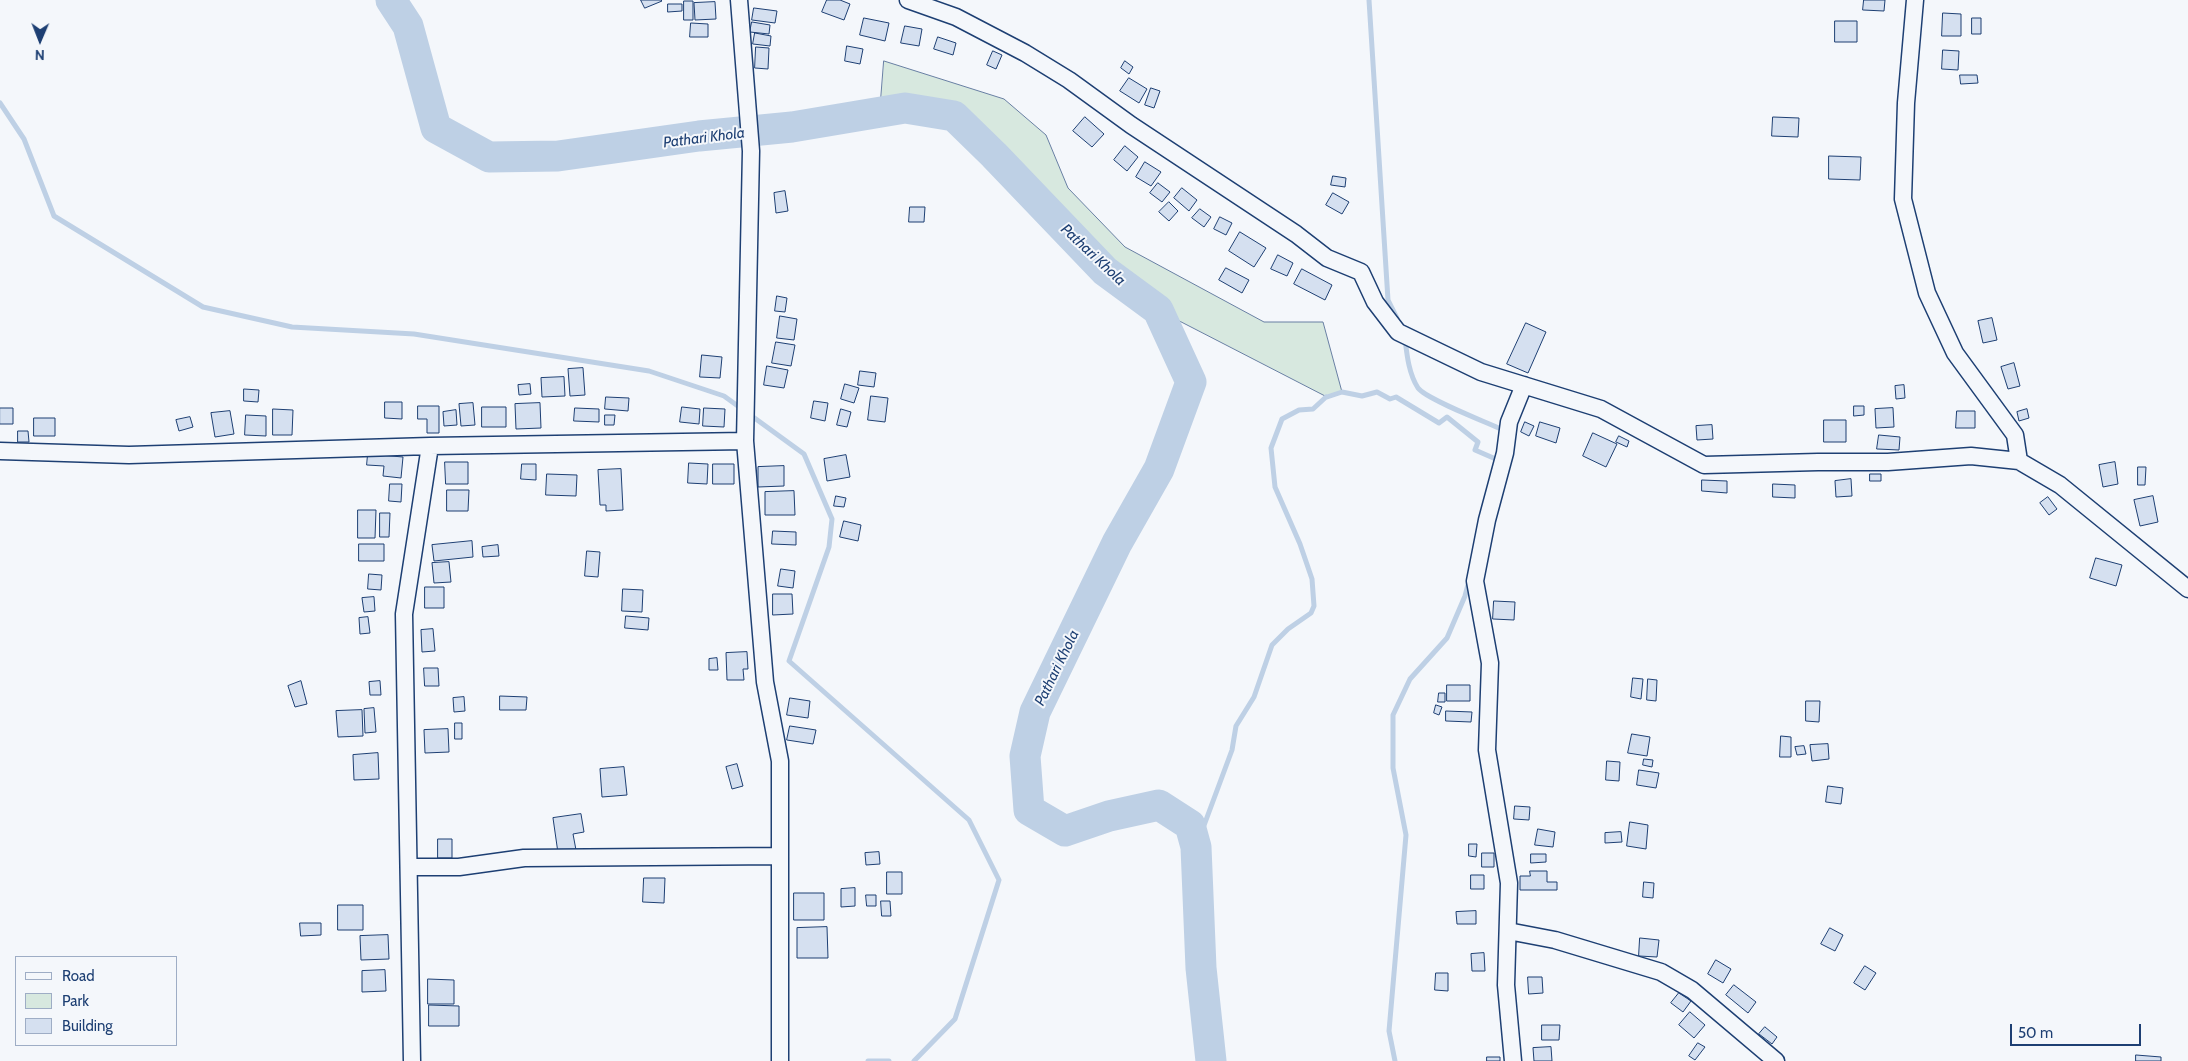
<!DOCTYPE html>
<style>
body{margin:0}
#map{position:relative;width:2188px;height:1061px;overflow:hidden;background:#f4f7fb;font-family:Cabin,sans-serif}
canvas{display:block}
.legend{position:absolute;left:15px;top:956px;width:162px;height:90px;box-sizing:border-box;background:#f4f7fb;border:1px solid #9eadc5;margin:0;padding:6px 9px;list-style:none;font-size:15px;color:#1d3f73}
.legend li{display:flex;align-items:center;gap:10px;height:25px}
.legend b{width:25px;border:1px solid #9eadc5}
.north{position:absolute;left:15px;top:15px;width:50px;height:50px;-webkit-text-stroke:4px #f4f7fb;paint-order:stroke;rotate:181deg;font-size:14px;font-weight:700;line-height:20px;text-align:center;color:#1d3f73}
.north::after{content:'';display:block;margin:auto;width:18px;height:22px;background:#1d3f73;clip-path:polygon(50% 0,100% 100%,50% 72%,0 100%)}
.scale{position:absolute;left:2010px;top:1024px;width:131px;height:22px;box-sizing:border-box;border:2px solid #1d3f73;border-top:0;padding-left:6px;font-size:15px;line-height:18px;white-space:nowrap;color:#1d3f73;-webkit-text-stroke:4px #f4f7fb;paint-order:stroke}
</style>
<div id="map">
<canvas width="2188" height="1061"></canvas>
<ul class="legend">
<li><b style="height:6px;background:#f4f7fb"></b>Road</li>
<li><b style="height:14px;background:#d7e8df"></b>Park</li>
<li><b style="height:14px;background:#d5e0f0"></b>Building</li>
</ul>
<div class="north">N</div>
<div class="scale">50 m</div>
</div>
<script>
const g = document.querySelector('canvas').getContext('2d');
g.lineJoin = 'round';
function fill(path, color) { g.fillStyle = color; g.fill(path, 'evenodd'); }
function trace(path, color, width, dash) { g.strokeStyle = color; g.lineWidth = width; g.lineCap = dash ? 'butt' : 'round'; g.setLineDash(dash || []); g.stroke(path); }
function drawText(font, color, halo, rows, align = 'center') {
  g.font = font + ' Cabin,sans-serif'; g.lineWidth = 4; g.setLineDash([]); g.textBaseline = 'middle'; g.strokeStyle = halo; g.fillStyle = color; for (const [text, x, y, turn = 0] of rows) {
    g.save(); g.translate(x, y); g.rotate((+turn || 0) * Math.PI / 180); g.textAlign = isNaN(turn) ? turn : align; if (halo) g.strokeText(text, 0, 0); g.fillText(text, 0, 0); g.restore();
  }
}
const green = new Path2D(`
 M884 61 1004 99 1046 135 1068 188 1125 247 1264 322H1323L1342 392 1327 397 1158 310 1105 271 994 155 954 117 905 108 880 112Z`);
const stream = new Path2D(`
 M1369 0 1388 300 1397 318
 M0 103 24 139 54 216 203 307 292 327 414 334 649 371 724 396 742 409
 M1405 339C1407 356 1409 374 1418 388 1426 399 1486 422 1501 429V434
 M1327 397 1342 392 1362 396 1377 392 1390 399 1396 397 1439 423 1447 417 1478 442 1475 450 1498 460
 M749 414 804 454 832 519 829 547 789 661 969 820 999 880 955 1019 914 1061
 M1196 847 1232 750 1236 726 1254 697 1272 645 1288 629 1311 613 1314 606 1312 579 1300 544 1275 487 1271 448 1282 419 1299 410 1313 409 1326 397
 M868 1061H889
 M1395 1061 1389 1031 1406 835 1393 768V715L1410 679 1447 638 1465 596 1469 581`);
const river = new Path2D(`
 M391 0 408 26 436 128 489 157 558 156 699 136 792 127 905 108 954 116 994 155 1105 271 1158 310 1191 382 1159 469 1117 543 1035 712 1025 756 1029 810 1065 831 1109 816 1159 805 1190 825 1196 847 1201 968 1211 1061`);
const building = new Path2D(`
 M641 0H661L662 1 645 8Z
 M827 0H840L850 4 844 20 822 12Z
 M1864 0H1885L1884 11 1863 10Z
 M684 1H693V20H684Z
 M715 2 716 19 695 20 694 3Z
 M668 4H682V11L668 12Z
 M754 8 777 11 775 23 752 20Z
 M1943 13 1961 14V36H1942Z
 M864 18 889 23 885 41 860 35Z
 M1972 18H1981V34H1972Z
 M1835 21H1857V42H1835Z
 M752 22 770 25 769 34 750 32Z
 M691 23 708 24V37H690Z
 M905 26 922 29 919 46 901 43Z
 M755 33 771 36 770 46 753 44Z
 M938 37 956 43 953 55 934 49Z
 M847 46 863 49 860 64 845 61Z
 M756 47 769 48 768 69 755 68Z
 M1943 50 1959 51 1958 70 1942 69Z
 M993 51 1002 55 996 69 987 65Z
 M1125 61 1133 67 1129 74 1121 68Z
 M1960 75H1977L1978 83 1961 84Z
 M1129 78 1147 89 1139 103 1120 91Z
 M1151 88 1160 91 1154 108 1145 105Z
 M1085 117 1104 134 1092 147 1073 131Z
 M1773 117 1799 118 1798 137 1772 136Z
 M1125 146 1138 157 1127 171 1114 160Z
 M1829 156 1861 157 1860 180 1829 179Z
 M1145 162 1161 172 1151 186 1136 177Z
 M1333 176 1346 178 1345 187 1331 185Z
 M1158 183 1170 192 1162 202 1150 193Z
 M1182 188 1197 200 1189 211 1174 198Z
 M785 191 788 211 776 213 774 193Z
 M1333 193 1349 202 1342 214 1326 205Z
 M1169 202 1178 211 1169 221 1159 212Z
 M910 207H925L924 222H909Z
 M1200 209 1211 217 1204 227 1192 218Z
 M1220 217 1232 223 1226 235 1214 229Z
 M1240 232 1266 248 1254 267 1229 251Z
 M1278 255 1293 263 1287 276 1271 269Z
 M1226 268 1249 280 1242 293 1219 280Z
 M1302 269 1332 285 1325 300 1294 284Z
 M777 296 787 298 785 312 775 311Z
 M780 316 797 319 794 340 777 338Z
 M1992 318 1997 340 1983 343 1978 321Z
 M1526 323 1546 332 1528 373 1507 364Z
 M776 342 795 345 791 366 772 363Z
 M702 355 722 357 720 378 700 377Z
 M2014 363 2020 386 2008 389 2001 367Z
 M767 366 788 370 784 388 764 385Z
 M583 368 585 395 570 396 568 369Z
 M860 371 876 373 874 387 858 385Z
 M564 377 565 396 542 397 541 378Z
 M530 384 531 394 519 395 518 385Z
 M845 384 859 388 854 403 841 399Z
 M1904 385 1905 398 1896 399 1895 386Z
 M244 389 259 390 258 402 244 401Z
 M871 396 888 398 885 422 868 420Z
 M606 397 629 398 628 411 605 409Z
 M814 401 828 403 825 421 811 418Z
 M385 402H402V419L385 418Z
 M473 403 475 425 461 426 459 404Z
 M540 403 541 428 516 429 515 404Z
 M418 406H439V433H427V419H418Z
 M1854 406H1864V415L1854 416Z
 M482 407H506V427H482Z
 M682 407 700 409 699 424 680 422Z
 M0 408H13V424H0Z
 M575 408 599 409V422L574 421Z
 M704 408 725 409 724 427 703 426Z
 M1893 408 1894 427 1876 428 1875 409Z
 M273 409 293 410 292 435H273Z
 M841 409 851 412 847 427 837 425Z
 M2027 409 2029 418 2019 421 2017 412Z
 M456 410 457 425 444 426 443 412Z
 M230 411 234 434 215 437 211 413Z
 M1957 411H1975V428H1956Z
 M246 415 266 416V436L245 435Z
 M605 415H615L614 425H605Z
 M190 417 193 427 179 431 176 420Z
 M34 418H55V436H34Z
 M1824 420H1846V442H1824Z
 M1525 422 1534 426 1529 436 1521 432Z
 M1540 422 1560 428 1556 443 1536 436Z
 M1712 425 1713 439 1697 440 1696 426Z
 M18 431H28L29 442H18Z
 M1593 433 1617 444 1606 467 1583 456Z
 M1879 435 1900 437 1899 450 1877 449Z
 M1619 436 1629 441 1627 447 1616 442Z
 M368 454 403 457 401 478 383 476 384 466 367 465Z
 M846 455 850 477 827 481 824 459Z
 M445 462H468V484H446Z
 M2115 462 2118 484 2103 487 2099 465Z
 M689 463 708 464 707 484 688 483Z
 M522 464H536V480L521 479Z
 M713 464H734V484H713Z
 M784 466V486L758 487V467Z
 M2138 467H2146L2145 485H2138Z
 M621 469 623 510 606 511V505H600L598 470Z
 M547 474 577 475 576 496 546 495Z
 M1870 474H1881V481H1870Z
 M1851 479 1852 496 1836 497 1835 481Z
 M1702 480 1727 481V493L1702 491Z
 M390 484H402L401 502 389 501Z
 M1773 484 1795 485V498L1773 497Z
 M447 490H469L468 511H447Z
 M794 491 795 515H765V492Z
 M836 496 846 498 844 507 834 506Z
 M2153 496 2158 522 2140 526 2134 500Z
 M2048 497 2057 509 2049 515 2040 503Z
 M358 510H376L375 538H358Z
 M380 513H390L389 537H380Z
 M844 521 861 525 858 541 840 537Z
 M773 531 796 532V545L772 544Z
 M472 541 473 557 434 561 432 545Z
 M359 544H384V561H359Z
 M498 545 499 556 483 557 482 547Z
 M587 551 600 552 598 577 585 576Z
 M2096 558 2122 565 2116 586 2090 578Z
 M449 562 451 582 434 583 432 563Z
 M781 569 795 571 793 588 778 586Z
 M369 574 382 575 381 590 368 589Z
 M425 587H444V608H425Z
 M623 589 643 590 642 612 622 611Z
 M773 594H792L793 614 773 615Z
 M374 597 375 611 364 612 362 598Z
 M1494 601 1515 602 1514 620 1493 619Z
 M626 616 649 618 648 630 625 628Z
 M368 617 370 633 360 634 359 618Z
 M433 629 435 651 422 652 421 630Z
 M747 652 748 669H743L744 680H727L726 653Z
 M717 658 718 670H709V659Z
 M424 668H438L439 686H425Z
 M1633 678 1643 679 1641 699 1631 697Z
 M1648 679 1657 680 1656 701 1647 700Z
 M301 681 307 704 295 707 288 686Z
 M380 681 381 695H370L369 682Z
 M1447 685H1470V701H1447Z
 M1439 693H1445V702H1438Z
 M500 696 527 697 526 710H500Z
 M464 697 465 711 454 712 453 698Z
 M790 698 810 701 808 718 787 715Z
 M1806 701H1820L1819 722 1806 721Z
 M1436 705 1442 707 1439 715 1434 713Z
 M374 708 376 732 365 733 364 709Z
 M362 710 363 736 338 737 336 711Z
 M1446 711 1472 712 1471 722 1446 721Z
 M455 723H462V739H455Z
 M790 726 816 730 813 744 787 740Z
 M448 729 449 752 425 753 424 730Z
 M1632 734 1650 737 1647 756 1628 753Z
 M1781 736 1791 737V757H1780Z
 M1828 744 1829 759 1812 761 1810 745Z
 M1804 746 1806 754 1797 755 1795 747Z
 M378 753 379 779 354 780 353 755Z
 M1644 759 1653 760 1652 767 1643 765Z
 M1607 761 1620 762 1619 781 1606 780Z
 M737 764 743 786 732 789 726 767Z
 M624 767 627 795 602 797 600 769Z
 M1639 770 1659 773 1656 788 1637 785Z
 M1828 786 1843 788 1841 804 1826 802Z
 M1515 806 1530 807 1529 820 1514 819Z
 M581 814 584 832 573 834 576 850 558 853 553 818Z
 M1630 822 1648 825 1646 849 1627 846Z
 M1538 829 1555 832 1553 847 1535 845Z
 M1621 832 1622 842 1605 843V833Z
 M438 839H452V858H438Z
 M1469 844H1477L1476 857 1469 856Z
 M879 852 880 864 866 865 865 853Z
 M1482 853H1494V867H1482Z
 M1531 854H1546V862L1531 863Z
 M1530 871H1547V882H1557V890H1520V876H1530Z
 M887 872H902V894H887Z
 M1471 875H1484V889H1471Z
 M644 878H665L664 903 643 902Z
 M1644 882 1654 883 1653 898 1643 897Z
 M855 888V906L841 907V889Z
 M794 893H824V920H794Z
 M866 895H876V906H867Z
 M881 901H890L891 916H882Z
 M338 905H363V930H338Z
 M1476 911V924H1457L1456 912Z
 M300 923H321V935L301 936Z
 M827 927 828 958H797V928Z
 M1830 928 1843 935 1835 951 1821 944Z
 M388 935 389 959 361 960 360 936Z
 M1640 938 1659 940 1657 957 1639 956Z
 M1484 953 1485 971H1472L1471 954Z
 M1716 960 1731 969 1723 983 1708 974Z
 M1865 966 1876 973 1865 990 1854 983Z
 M385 970 386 991 362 992V971Z
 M1436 973H1448V991L1435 990Z
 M1528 977H1542L1543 993 1529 994Z
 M428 979 454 980V1004H428Z
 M1734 985 1756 1002 1748 1013 1726 995Z
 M1679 993 1691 1001 1683 1012 1671 1003Z
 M429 1005 459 1006V1026H429Z
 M1690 1012 1705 1025 1694 1038 1679 1025Z
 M1542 1025H1560L1559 1040H1542Z
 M1765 1027 1777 1037 1772 1044 1759 1034Z
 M1698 1043 1705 1047 1695 1060 1689 1056Z
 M1551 1047 1552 1061H1534L1533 1048Z
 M2136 1055 2161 1057V1061H2136Z
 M1487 1057H1500V1061H1487Z`);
const street = new Path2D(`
 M739 0 751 151 745 441 765 682 780 761V1061
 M908 0 956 17 1025 53 1069 80 1131 125 1296 234 1327 258 1361 272 1375 302 1398 332 1481 372 1601 409 1704 465 1818 462H1888L1971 456 2019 461 2060 485 2188 589
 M1915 0 1906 103 1903 199 1927 293 1955 353 2015 435 2019 461
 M0 451 129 455 430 446 745 441
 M409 867H459L524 858 780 856
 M1508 931 1555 940 1661 972 1692 990 1776 1061
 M412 1061 404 614 430 446
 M1513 1061 1506 985 1509 883 1487 750 1490 663 1475 581 1487 520 1505 453 1509 422 1524 385`);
const waterNames = [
 ["Pathari Khola",704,138,-7],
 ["Pathari Khola",1093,255,43],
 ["Pathari Khola",1057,668,-64]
];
fill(green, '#d7e8df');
trace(green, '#687fa3', 1);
trace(stream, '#bed0e5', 5);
trace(river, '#bed0e5', 31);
fill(building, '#d5e0f0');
trace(building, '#1d3f73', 1);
trace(street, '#1d3f73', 19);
trace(street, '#f4f7fb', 16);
drawText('italic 15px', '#1d3f73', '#f4f7fb', waterNames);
</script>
